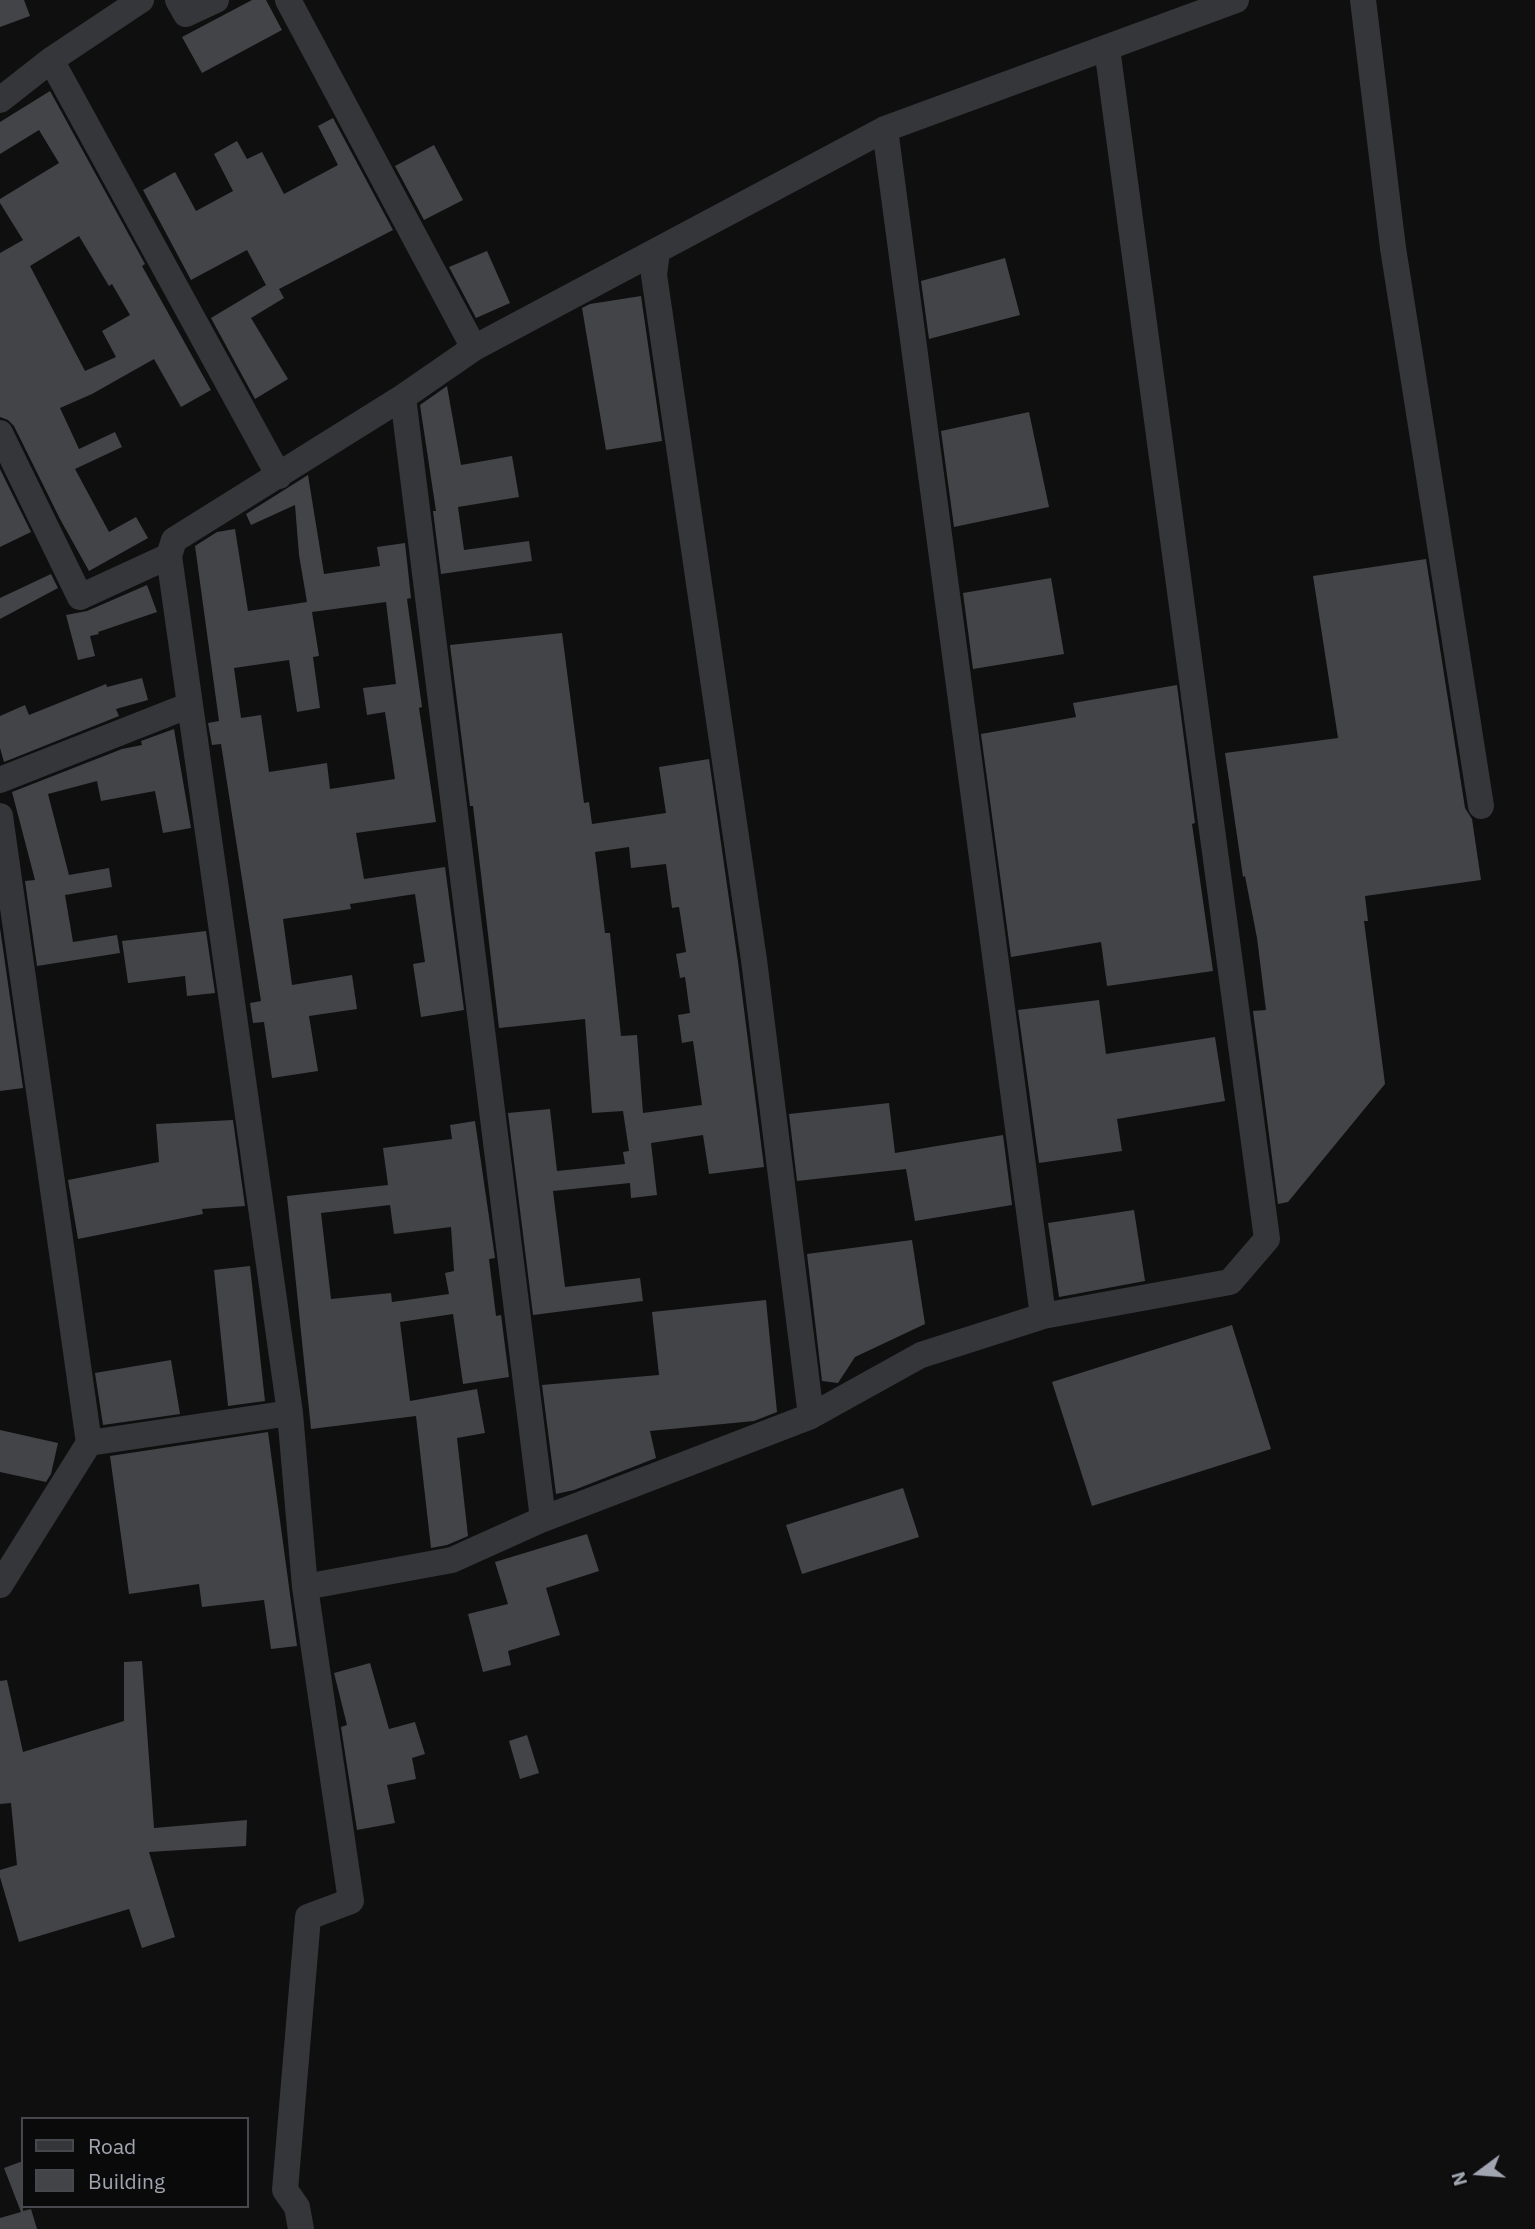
<!DOCTYPE html>
<style>
body{margin:0}
#map{position:relative;width:1535px;height:2229px;overflow:hidden;background:#0f0f10;font-family:"IBM Plex Sans",sans-serif}
canvas{display:block}
.legend{position:absolute;left:21px;top:2117px;width:228px;height:91px;box-sizing:border-box;background:#0a0a0b;border:2px solid #46484d;margin:0;padding:9px 12px;list-style:none;font-size:21px;color:#a1a5b0}
.legend li{display:flex;align-items:center;gap:14px;height:35px}
.legend b{width:35px;border:2px solid #46484d}
.north{position:absolute;left:1444px;top:2138px;width:70px;height:70px;-webkit-text-stroke:5px #0a0a0b;paint-order:stroke;rotate:254deg;font-size:19px;font-weight:700;line-height:28px;text-align:center;color:#a1a5b0}
.north::after{content:'';display:block;margin:auto;width:24px;height:32px;background:#a1a5b0;clip-path:polygon(50% 0,100% 100%,50% 72%,0 100%)}
</style>
<div id="map">
<canvas width="1535" height="2229"></canvas>
<ul class="legend">
<li><b style="height:9px;background:#353639"></b>Road</li>
<li><b style="height:19px;background:#434448"></b>Building</li>
</ul>
<div class="north">N</div>
</div>
<script>
const g = document.querySelector('canvas').getContext('2d');
g.lineJoin = 'round';
function fill(path, color) { g.fillStyle = color; g.fill(path, 'evenodd'); }
function trace(path, color, width, dash) { g.strokeStyle = color; g.lineWidth = width; g.lineCap = dash ? 'butt' : 'round'; g.setLineDash(dash || []); g.stroke(path); }
const building = new Path2D(`
 M0 0H24L30 16 0 27Z
 M252 0H266L282 30 202 73 182 37Z
 M50 91 145 264 142 266 211 390 181 407 154 359 92 394 60 408 79 449 115 432 122 447 75 469 109 532 136 517 148 538 89 571 60 519 14 426 8 420 0 417V253L23 240 0 203V199L59 163 39 130 0 154V122ZM79 236 109 286 112 284 130 315 102 331 116 357 85 371 30 266Z
 M333 118 393 230 279 289 284 298 251 318 288 379 255 399 211 318 266 285 247 250 191 280 143 190 175 172 196 211 233 191 214 154 237 141 247 159 262 152 284 194 338 165 318 126Z
 M434 145 463 200 424 220 395 166Z
 M487 251 510 303 476 318 449 267Z
 M1005 258 1020 315 929 339 921 281Z
 M641 296 662 441 606 450 582 308 590 304Z
 M447 386 461 465 512 456 519 497 458 507 464 550 529 541 532 561 441 574 433 511H436L420 405Z
 M1029 412 1049 507 954 527 941 431Z
 M0 469 31 532 0 547Z
 M308 475 324 574 380 566 377 547 405 543 411 598 407 599 422 707 419 708 436 822 356 833 364 879 445 867 464 1010 421 1017 413 964 425 962 415 894 350 904 351 909 283 919 292 985 352 975 357 1009 309 1016 318 1071 272 1078 264 1022 253 1023 250 1003 261 1001 221 744 212 745 208 723 219 721 195 546 217 532 235 529 248 611 307 602 299 555 295 505 251 525 246 514ZM386 602 396 684 363 688 367 715 385 712 395 779 330 789 327 763 269 772 261 715 241 718 234 668 289 660 297 712 320 708 313 657 319 656 312 612Z
 M1426 559 1465 808 1472 819 1481 880 1365 896 1368 921H1364L1385 1084 1288 1202 1278 1204 1253 1011 1266 1010 1257 938 1245 876 1243 877 1225 753 1338 738 1313 576Z
 M51 574 58 588 0 619V598Z
 M1051 578 1064 654 973 669 963 593Z
 M147 585 157 612 98 632 99 634 90 636 95 656 78 660 66 615 87 611Z
 M562 633 584 803 589 802 592 824 666 813 659 767 709 759 738 962 764 1167 709 1174 703 1135 651 1143 657 1195 631 1198 630 1183 553 1191 565 1287 640 1278 643 1301 533 1315 508 1113 550 1109 557 1171 625 1164 623 1152 629 1151 623 1111 592 1113 585 1019 499 1028 473 806H470L450 645ZM629 847 631 868 666 864 672 908 679 907 686 952 676 954 680 978 685 977 690 1013 678 1015 682 1043 693 1041 702 1105 643 1113 637 1035 621 1036 610 933H605L595 852Z
 M142 678 148 700 116 709 119 716 4 762 0 748V716L25 705 29 715 106 684 107 687Z
 M1177 685 1195 823 1192 824 1213 971 1107 986 1101 942 1011 957 981 734 1076 717 1073 703Z
 M174 729 191 828 163 833 155 791 101 801 97 781 48 794 69 875 109 868 112 887 65 895 73 942 117 935 120 953 37 966 25 881 35 880 12 792 122 749 142 745 141 741Z
 M0 928 23 1088 0 1091Z
 M206 931 215 993 187 996 185 976 128 983 122 941Z
 M1099 1000 1106 1054 1215 1037 1225 1101 1117 1119 1122 1151 1039 1163 1018 1010Z
 M889 1103 895 1153 1003 1135 1012 1205 915 1221 906 1169 797 1181 789 1114Z
 M233 1120 245 1206 202 1209 203 1214 78 1239 68 1180 159 1162 156 1124Z
 M475 1121 495 1258 489 1259 496 1316 501 1315 509 1377 463 1384 453 1314 400 1322 410 1401 477 1389 485 1433 457 1438 468 1536 447 1545 431 1548 416 1416 311 1429 287 1196 388 1185 383 1148 452 1139 450 1125ZM390 1205 394 1234 451 1227 454 1271 445 1273 449 1294 392 1302 391 1293 331 1299 321 1213Z
 M1134 1210 1145 1281 1059 1297 1048 1223Z
 M912 1240 925 1324 855 1357 838 1383 822 1381 807 1254Z
 M250 1266 265 1401 228 1406 214 1270Z
 M766 1300 777 1412 754 1421 650 1431 656 1458 574 1490 556 1494 542 1385 659 1375 652 1312Z
 M1232 1325 1271 1449 1092 1506 1052 1382Z
 M171 1360 180 1414 103 1425 95 1373Z
 M0 1430 58 1443 51 1474 46 1482 0 1472Z
 M268 1432 297 1646 271 1649 264 1600 202 1607 199 1584 129 1594 110 1456Z
 M903 1488 919 1537 802 1574 786 1525Z
 M587 1534 599 1571 546 1588 560 1635 508 1651 511 1665 483 1672 468 1614 508 1604 495 1562Z
 M142 1661 154 1828 247 1820 246 1846 149 1852 175 1937 142 1948 129 1909 19 1942 0 1877V1870L17 1865 11 1803 0 1804V1681L7 1680 23 1752 124 1721V1662Z
 M370 1663 389 1729 415 1722 425 1754 412 1758 416 1779 387 1785 395 1823 357 1830 341 1727 347 1725 334 1673Z
 M527 1735 539 1773 520 1779 509 1741Z
 M23 2161V2211L31 2209 37 2229H0V2218L21 2212 4 2168Z`);
const minor = new Path2D(`
 M178 0 186 14 216 0
 M288 0 474 348
 M1363 0 1393 248 1481 806
 M51 60 141 0
 M0 100 51 60 279 476
 M403 397 543 1519
 M0 433 80 597 169 556
 M0 780 190 705
 M0 816 89 1443
 M1043 1316 1230 1282 1267 1239 1107 48
 M290 1413 305 1587 351 1901 308 1917 285 2190 297 2207 301 2229
 M811 1416 921 1355 1043 1316 885 129
 M0 1585 89 1443 290 1413 169 556 174 540 403 397 474 348 885 129 1236 0
 M305 1587 452 1560 543 1519 811 1416 754 960 654 275 657 252`);
fill(building, '#434448');
trace(minor, '#353639', 26);
</script>
